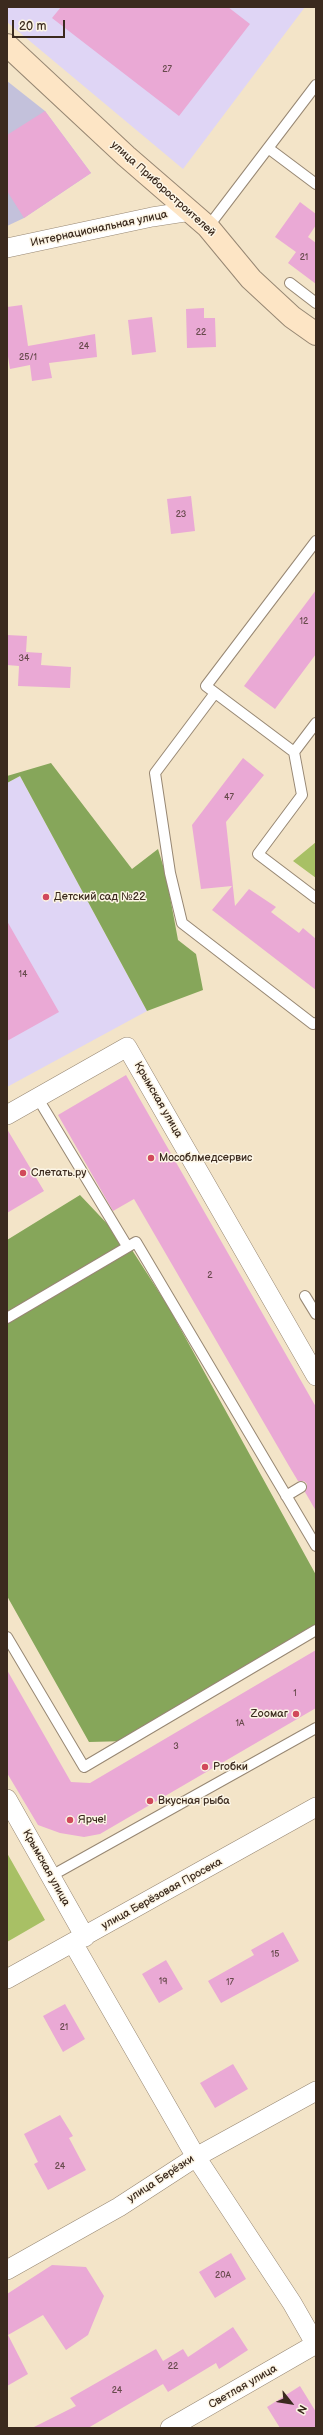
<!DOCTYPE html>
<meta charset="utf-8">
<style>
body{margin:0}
#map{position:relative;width:323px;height:2435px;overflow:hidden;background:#f3e4c8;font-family:"Balsamiq Sans",sans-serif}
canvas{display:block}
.frame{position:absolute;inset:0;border:8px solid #3b2a1e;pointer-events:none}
.north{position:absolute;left:271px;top:2383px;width:40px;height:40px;-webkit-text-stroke:3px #fcf5e5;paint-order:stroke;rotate:120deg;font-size:11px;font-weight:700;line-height:16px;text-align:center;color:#3b2a1e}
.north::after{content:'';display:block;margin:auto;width:14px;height:18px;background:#3b2a1e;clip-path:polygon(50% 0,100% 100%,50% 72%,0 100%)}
.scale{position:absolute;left:12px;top:20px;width:53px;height:18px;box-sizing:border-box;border:2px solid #3b2a1e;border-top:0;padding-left:5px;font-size:12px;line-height:14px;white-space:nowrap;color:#3b2a1e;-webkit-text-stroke:3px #fcf5e5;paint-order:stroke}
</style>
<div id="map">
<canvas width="323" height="2435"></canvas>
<div class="frame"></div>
<div class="north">N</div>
<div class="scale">20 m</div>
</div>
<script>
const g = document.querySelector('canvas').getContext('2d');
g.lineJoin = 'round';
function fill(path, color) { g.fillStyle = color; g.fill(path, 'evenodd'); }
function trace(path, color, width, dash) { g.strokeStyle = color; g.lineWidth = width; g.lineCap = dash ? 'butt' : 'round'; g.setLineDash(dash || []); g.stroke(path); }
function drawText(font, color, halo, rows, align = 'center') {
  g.font = font + ' "Balsamiq Sans",sans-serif'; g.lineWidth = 3; g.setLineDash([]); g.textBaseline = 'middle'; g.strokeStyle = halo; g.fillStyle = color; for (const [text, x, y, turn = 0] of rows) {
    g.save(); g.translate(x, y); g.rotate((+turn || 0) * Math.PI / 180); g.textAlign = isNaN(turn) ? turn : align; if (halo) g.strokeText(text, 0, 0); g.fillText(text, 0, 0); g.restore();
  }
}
const built = new Path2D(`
 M7 7H305L183 169 7 22Z
 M20 776 147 1011 7 1087V783Z`);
const industrial = new Path2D(`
 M7 81 45 111 91 173 24 218 7 226Z`);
const green = new Path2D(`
 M316 842V878L293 861Z
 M7 1853 45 1920 7 1942Z`);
const forest = new Path2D(`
 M51 763 132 869 158 849 166 875 178 940 196 954 203 990 147 1011 20 776 7 783V776Z
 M80 1195 132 1250 168 1306 316 1575V1626L128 1741 89 1742 7 1596V1240Z`);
const building = new Path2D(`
 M61 7H228L250 24 179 116 52 18Z
 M45 111 91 173 24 218 7 191V135Z
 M300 202 316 214V225L308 237 316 243V284L288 263 296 252 275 237Z
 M22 305 28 346 95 334 97 357 49 363 52 378 32 381 30 365 10 369 7 350V307Z
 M204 308V318H215L216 347 187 348 186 309Z
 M152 317 156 352 132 355 128 320Z
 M191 496 195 531 171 534 167 499Z
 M316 590V654L275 709 244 686Z
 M7 635 27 636 26 652 42 653 41 665 71 667 70 688 18 686 19 666 7 665Z
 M243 758 264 775 226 822 235 906 249 889 276 907 271 912 299 933 303 928 316 939V990L212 910 232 886 201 889 192 825Z
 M7 921 59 1012 7 1041Z
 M126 1075 316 1407V1511L305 1492 307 1484 304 1481H298L289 1466 134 1199 113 1211 58 1115Z
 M7 1129 44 1191 7 1213Z
 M316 1650V1708L100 1834 84 1837 60 1833 38 1825 7 1773V1670L71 1782 90 1783Z
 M283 1932 299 1961 221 2003 208 1981 254 1955 251 1950Z
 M166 1960 183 1989 159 2003 142 1974Z
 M65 2004 85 2039 63 2052 43 2016Z
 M233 2064 248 2089 215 2108 200 2083Z
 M60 2115 73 2136 69 2138 86 2170 48 2190 34 2164 38 2162 24 2134Z
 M231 2253 246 2279 215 2298 199 2272Z
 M52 2265 86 2267 104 2296 88 2335 66 2350 43 2315 8 2335 28 2374 7 2386V2294Z
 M233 2327 248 2350 219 2369 216 2363 168 2392 163 2384 88 2428H32L76 2406 70 2398 156 2349 163 2361 183 2349 188 2357Z
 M300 2386 316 2412V2428H280L267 2407Z`);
const lane = new Path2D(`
 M268 148 316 184
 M208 227 316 85
 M290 283 316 303
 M316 541 206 686 294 752 302 795 258 854 316 898
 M215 693 155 773 170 873 182 923 313 1024 316 1023
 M294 752 316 723
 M37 1097 127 1246
 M305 1296 316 1314
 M7 1318 136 1242 316 1546
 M286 1496 301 1487
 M7 1637 84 1767 316 1630
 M51 1876 316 1728`);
const street = new Path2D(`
 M7 248 152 217 191 211
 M7 1115 127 1047 316 1376
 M7 1799 85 1937
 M73 1943 196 2157 292 2303 316 2345
 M7 1979 316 1807
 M7 2270 119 2207 196 2157 316 2091
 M170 2428 316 2344`);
const secondary = new Path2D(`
 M7 45 126 156 208 227 251 279 292 317 316 334`);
const markers = [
 [46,897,4,"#d1495b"],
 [151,1158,4,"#d1495b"],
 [23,1173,4,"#d1495b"],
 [296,1714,4,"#d1495b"],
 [205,1767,4,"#d1495b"],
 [150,1801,4,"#d1495b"],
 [70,1820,4,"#d1495b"]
];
const numberNames = [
 ["27",167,70],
 ["21",304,258],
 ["22",201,333],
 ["24",84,347],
 ["25/1",28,358],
 ["23",181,515],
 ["12",304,622],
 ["34",24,659],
 ["47",229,798],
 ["14",23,975],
 ["2",210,1276],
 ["1",295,1694],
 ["1А",240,1724],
 ["3",176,1747],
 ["15",275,1955],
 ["19",163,1982],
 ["17",230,1983],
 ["21",64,2028],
 ["24",60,2167],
 ["20А",223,2276],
 ["22",173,2367],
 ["24",117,2391]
];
const streetNames = [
 ["улица Приборостроителей",163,189,42],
 ["Интернациональная улица",99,229,-12],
 ["Крымская улица",158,1100,60],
 ["Крымская улица",46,1868,61],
 ["улица Берёзовая Просека",162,1894,-29],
 ["улица Берёзки",161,2179,-33],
 ["Светлая улица",243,2387,-30]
];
const poiNames = [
 ["Детский сад №22",54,897],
 ["Мособлмедсервис",159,1158],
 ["Слетать.ру",31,1173],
 ["Zooмаг",288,1714,"right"],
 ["Proбки",213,1767],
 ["Вкусная рыба",158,1801],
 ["Ярче!",78,1820]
];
fill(built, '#dfd5f5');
fill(industrial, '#c3c1db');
fill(green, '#a8c065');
fill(forest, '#86a65a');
fill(building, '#eaa9d5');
trace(lane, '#978773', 12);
trace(street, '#978773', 20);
trace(secondary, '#978773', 24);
trace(lane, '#fff', 10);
trace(street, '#fff', 19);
trace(secondary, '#fde5c5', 22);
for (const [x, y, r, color] of markers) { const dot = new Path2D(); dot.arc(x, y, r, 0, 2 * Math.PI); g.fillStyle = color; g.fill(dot); trace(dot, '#fcf5e5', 1.5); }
drawText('9px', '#674a4c', null, numberNames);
drawText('11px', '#3b2a1e', '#fcf5e5', streetNames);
drawText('11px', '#3b2a1e', '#fcf5e5', poiNames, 'left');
</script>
